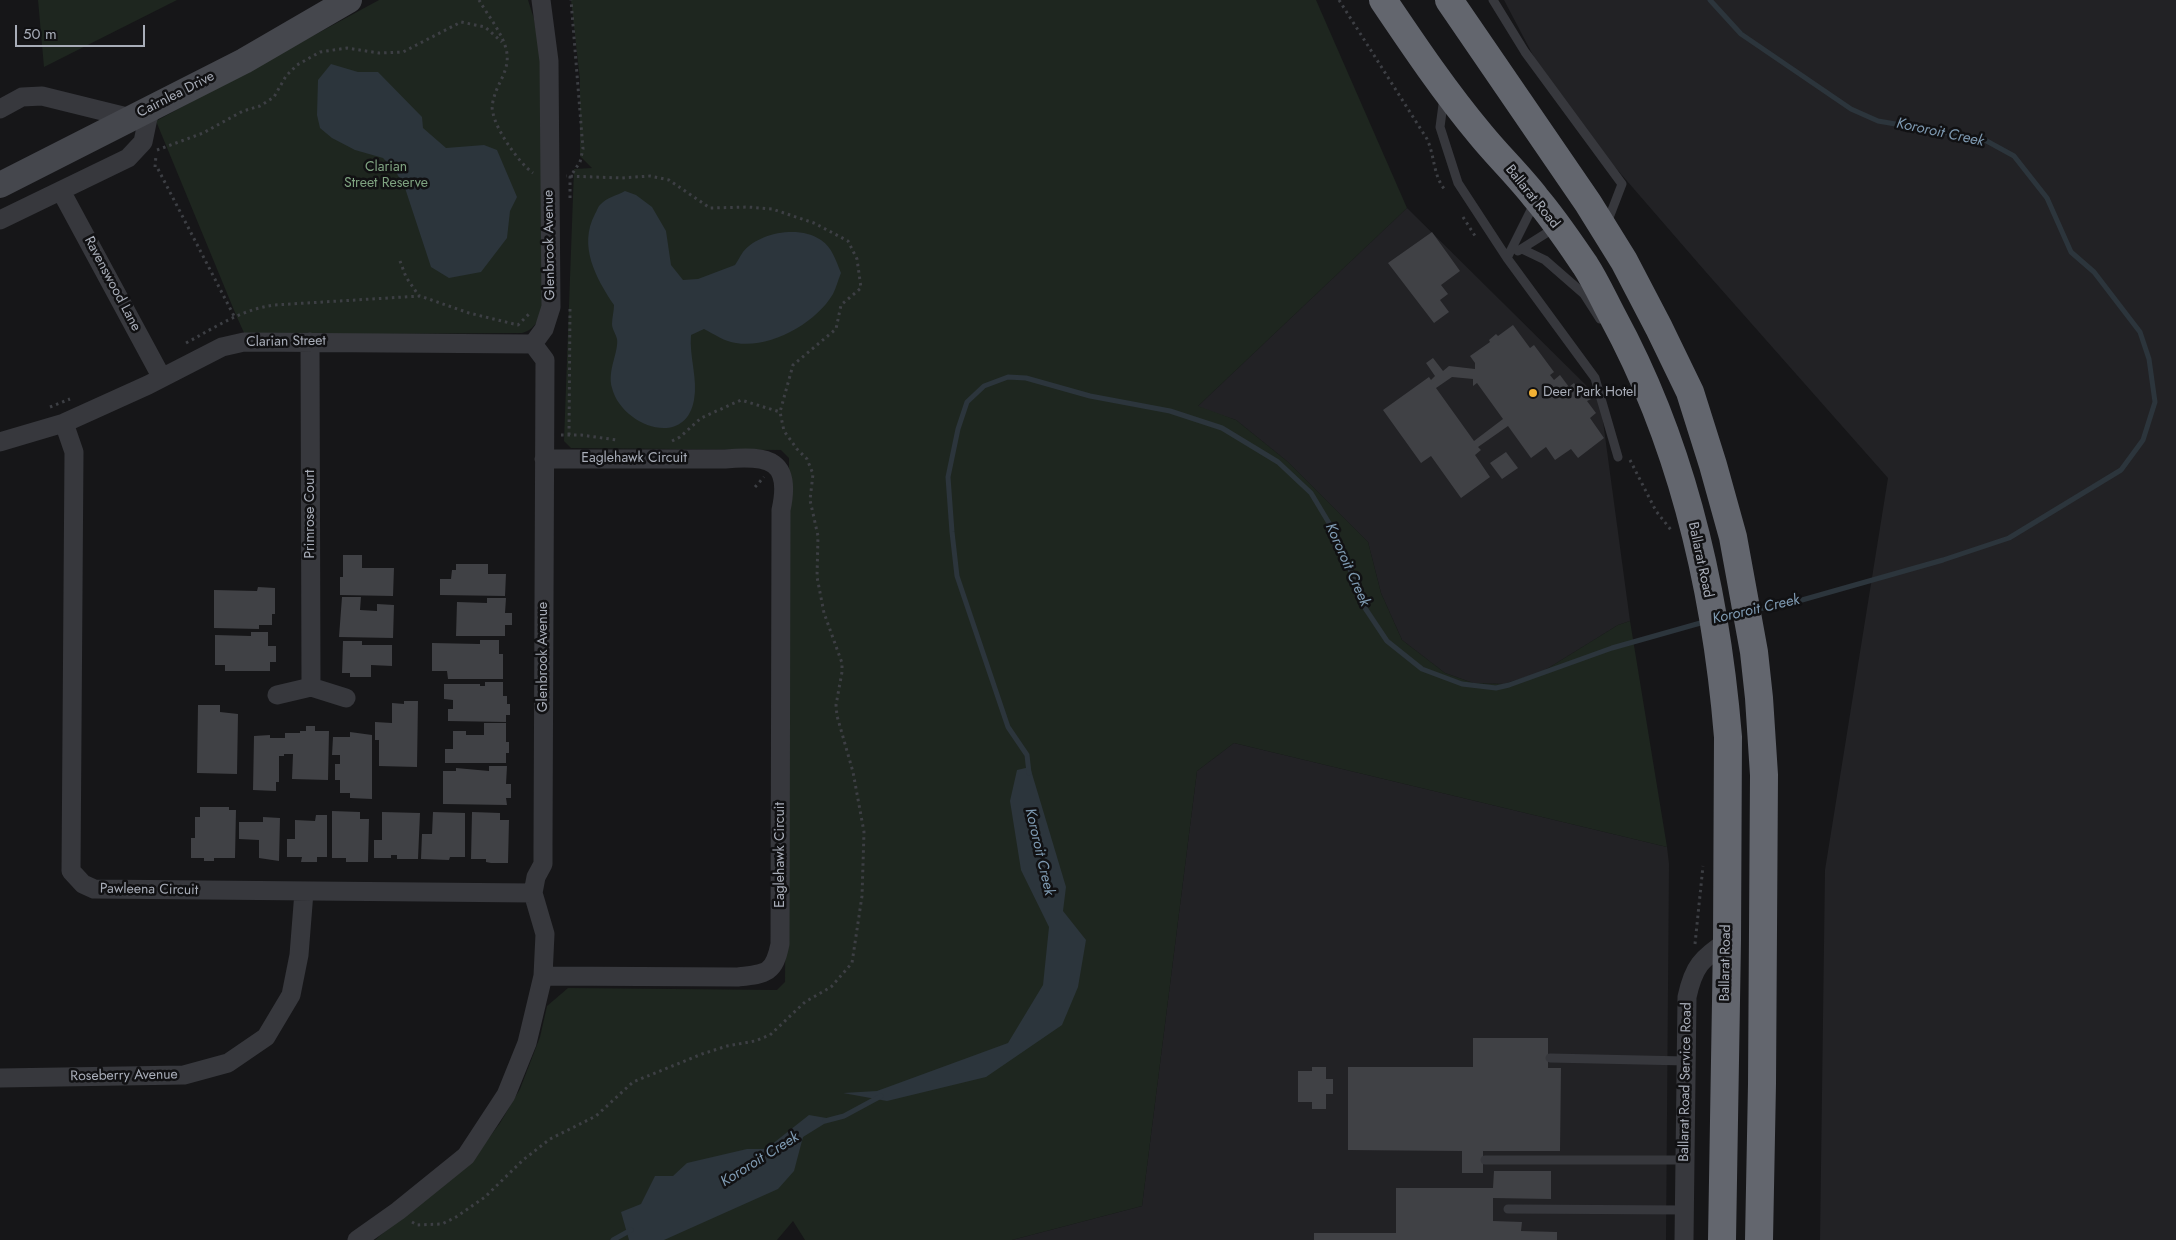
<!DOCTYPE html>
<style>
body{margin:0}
#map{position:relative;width:2176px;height:1240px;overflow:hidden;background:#161618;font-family:Jost,sans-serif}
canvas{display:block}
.scale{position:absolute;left:15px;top:25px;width:130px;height:22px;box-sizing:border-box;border:2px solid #a8adb8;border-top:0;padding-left:6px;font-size:15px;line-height:18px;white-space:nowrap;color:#a8adb8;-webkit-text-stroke:4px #111113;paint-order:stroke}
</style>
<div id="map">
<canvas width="2176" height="1240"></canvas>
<div class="scale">50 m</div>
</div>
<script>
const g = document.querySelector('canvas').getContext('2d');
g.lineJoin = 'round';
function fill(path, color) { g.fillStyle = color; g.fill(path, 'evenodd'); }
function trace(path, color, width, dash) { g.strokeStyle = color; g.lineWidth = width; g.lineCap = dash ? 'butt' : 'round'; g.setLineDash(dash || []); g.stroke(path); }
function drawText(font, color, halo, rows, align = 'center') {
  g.font = font + ' Jost,sans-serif'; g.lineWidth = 5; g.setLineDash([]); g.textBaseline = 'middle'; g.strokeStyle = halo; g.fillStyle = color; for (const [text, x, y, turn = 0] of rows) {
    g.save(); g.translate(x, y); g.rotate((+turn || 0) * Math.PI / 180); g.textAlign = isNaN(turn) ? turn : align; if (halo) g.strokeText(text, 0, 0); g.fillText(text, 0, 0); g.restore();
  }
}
const built = new Path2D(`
 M1504 0H2176V1240H1820L1825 870 1888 478 1705 271 1556 99Z
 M1407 208 1600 399 1630 621 1618 625 1542 672 1504 684 1473 683 1445 673 1402 640 1381 593 1368 542 1288 462 1236 420 1197 407Z
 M1234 743 1667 847 1669 864 1666 1240H1012L1142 1206 1197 771Z`);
const green = new Path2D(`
 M38 0H177L44 67Z
 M379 0H528L534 19 541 59 543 305C539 319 536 329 522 333L245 335 236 315 156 121Z
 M571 0H1316L1407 208 1198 406 1236 420 1288 462 1368 542 1381 593 1402 640 1445 673 1473 683 1504 684 1542 672 1618 625 1630 621 1667 847 1234 743 1197 771 1142 1206 1012 1240H805L793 1221 777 1240H375L479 1151 500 1123 520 1089 540 1037 547 1006 568 988 777 990 785 982 789 458 781 450 571 448 564 441 574 169 592 168 580 156V80Z`);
const water = new Path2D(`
 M331 64 358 72H378L422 117 423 128 446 148 484 145 497 150 517 197 510 211 507 238 481 272 449 278 431 267 405 188 396 172 383 158 355 150 332 138 320 128 317 115 318 80Z
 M625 191 636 195 652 207 666 231 671 265 683 280 698 279 735 265C738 261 740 256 743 252 759 232 800 225 821 240 832 247 836 261 841 273 838 280 836 288 833 294 816 323 770 349 736 343 725 342 714 334 704 329L691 335C689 356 698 379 694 400 685 450 621 425 612 388 607 370 619 352 617 339 616 334 612 329 612 324 612 318 614 311 614 305 596 278 578 246 595 214 597 211 598 206 601 204 606 198 618 195 625 191Z
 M1030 767 1066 887 1063 911 1086 940 1078 987 1062 1025 986 1077 887 1101 843 1093 877 1091 1008 1043 1043 985 1049 927 1021 870 1010 801 1017 770Z
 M809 1115 832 1119 803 1137 794 1171 778 1189 664 1240H629L621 1212 641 1204 655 1176H673L687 1163 747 1149H766Z`);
const stream = new Path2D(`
 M1710 0 1741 34 1851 109 1878 121 1983 139 2014 156 2047 198 2071 252 2094 272 2140 332 2149 359 2155 402 2143 440 2121 470 2009 538 1943 560 1802 600 1754 610
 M1720 618 1738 613
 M1029 773 1027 755 1008 727 957 576 952 532 948 477 958 429 967 402 984 386 1008 377 1026 378 1090 396 1170 411 1222 428 1278 462 1311 493 1338 538 1365 608 1387 641 1422 669 1462 684 1496 688 1509 685 1612 648 1704 622
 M825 1121 844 1116 881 1096
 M613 1240 631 1230`);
const building = new Path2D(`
 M1432 232 1460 271 1441 285 1448 294 1440 300 1449 312 1434 323 1388 263Z
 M1513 325 1530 348 1534 345 1554 372 1550 375 1554 380 1560 375 1569 387 1574 383 1582 394 1586 392 1591 399 1587 401 1596 413 1590 418 1604 438 1578 458 1571 449 1555 460 1546 447 1531 458 1508 426 1478 447 1481 450 1475 455 1490 477 1461 498 1431 456 1421 463 1383 410 1429 377 1431 380 1435 376 1426 363 1433 358 1443 371 1449 366 1475 369V363L1470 356 1490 342 1489 340 1496 334 1498 336ZM1452 377 1473 379V386L1477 383 1503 419 1474 441 1436 388Z
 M1506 452 1518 468 1502 479 1490 463Z
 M343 555H362V568H394L393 596 340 595V577H343Z
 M456 564H488V574H506L505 596 440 595V579H451L452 570H456Z
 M258 587 275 588V614H272V625H259V629L214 628V590L257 591Z
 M342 597H361L360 610 377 611V604L394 605 393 638 339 637Z
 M487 598H506L505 613H512V625H505V636H456L457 602 487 603Z
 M251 632H268V646H276V662H270V671H225V665H215V635L251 636Z
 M480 640H499V654H503V679H448L447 671H432V643L480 644Z
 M343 641H362V645H392V666L371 665V677H350V673H342Z
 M485 682H503V696H507V704H510V715H506V722L448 721V709H453V700L444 699V684H480V686H485Z
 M404 701H418L417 767 379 766V740H375V722L392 723V703L404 704Z
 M198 705H220V712L238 714 237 774 197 773Z
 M484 723H506V742H509V753H506V763H445V749H453V731H466V735H484Z
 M306 726H315V731H329L328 780 292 779 293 754H284V756H279V782H276V791L253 790 254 736 270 735V738H285V733H300V731H306Z
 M350 732 372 735V799L350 798V793H340V780H335V764H340V755H332L333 737H350Z
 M489 766H507L506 784H511V798H506L507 805 443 804V771H456V768L489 771Z
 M200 807H229V810H236L235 858H214V861H204V858H191V838H195V817H200Z
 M332 811 360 812V819H369L368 862H346V858H332Z
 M382 812 420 813 418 859H397V855H391V858H374V840H382Z
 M433 812 465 813V857H450L449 860 421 859 422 834H432Z
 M472 812 500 813V820H509L508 863H491L486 862V859H471Z
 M316 815H327V857H317V862H301L302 857H287V839H295V820L315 821Z
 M263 817 280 818 279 861 259 858V840L239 839V822H263Z
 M1473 1038H1548V1068H1561L1560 1151H1483V1173H1462V1151L1348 1150V1067H1473Z
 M1312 1067H1326V1079H1333V1094H1326V1109H1312V1102H1298V1071H1312Z
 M1494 1171H1551V1199L1493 1198V1221L1522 1222 1521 1231 1557 1232V1240H1314V1233H1396V1188H1493Z`);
const path = new Path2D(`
 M479 0C488 16 505 36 507 54 509 69 499 82 495 94 493 100 491 108 493 113 496 130 519 163 533 173
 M1339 0 1427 139C1435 156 1433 177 1446 191
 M157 150 203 133 243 111 260 106 274 97 286 76 297 65 320 52 347 48 379 53 403 52 461 22 485 27 502 42
 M155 167 156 155
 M158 169 234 316
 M570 198V177L580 162 583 149 571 0
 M1463 217 1477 239
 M400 261 406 277 419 296
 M186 343C216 327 240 310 274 305L420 296 469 313 518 325 529 314
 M50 407 70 399
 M561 435H581L617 440
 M569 435 570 309
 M672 441 680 437 701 418 741 400 780 412
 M1630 460 1656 511 1671 530
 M755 487 764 477
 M1695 944 1703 866
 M412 1222 417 1225 442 1224 456 1217 485 1197 523 1160 550 1139 596 1116 633 1082 702 1054 727 1046 755 1041 770 1035 805 1002 831 987 852 963 862 896 864 832 853 772 837 716 836 705 842 672V663L824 613 817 577 818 536 810 500 813 474 807 459 797 449 784 431 780 412 793 365 836 329 841 305 861 288 857 259 848 241 814 223 772 209 748 207 710 208 669 180 650 176 622 178 566 176`);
const lane = new Path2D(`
 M1493 0 1525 52 1622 184 1607 223
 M1444 97 1440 127 1458 183 1507 258 1595 378 1618 457
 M1522 249 1545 260 1584 294 1600 319
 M1518 251 1556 227
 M1507 258 1535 202
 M1550 1058 1686 1061
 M1485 1160H1685
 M1508 1209 1685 1210`);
const street = new Path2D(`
 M0 109 22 97 42 96 131 118
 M61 191 162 378
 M0 220 128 158 143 142 148 118 153 107
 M310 342 311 687
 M64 423 74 452 71 871 83 884 94 889 533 893
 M0 442 64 423 148 385 222 347 244 342 533 344
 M277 695 311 687 346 698
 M543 976 737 977C766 974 774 974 780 944L781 510C792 460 769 455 725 459H544
 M0 1078 184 1075 228 1063 266 1037 291 995 299 955 304 892
 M357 1240 398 1211 466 1156 506 1095 527 1043 543 976 545 934 533 893 536 877 543 864V847L545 360 533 344 544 329 551 307 549 61 541 0
 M1684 1240 1687 997C1694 965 1701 960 1727 941`);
const secondary = new Path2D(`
 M0 185 244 61 349 0`);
const highway = new Path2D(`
 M1383 0C1414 46 1445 92 1481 135 1499 157 1519 176 1536 198 1554 219 1570 243 1585 265 1596 282 1604 300 1613 317 1683 446 1716 591 1728 737L1727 941 1722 1240
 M1449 0 1588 203 1624 261 1659 328 1690 392 1713 465 1733 537 1754 652 1759 698 1764 775 1762 1084 1759 1240`);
const markers = [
 [1533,393,5,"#f2b134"]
];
const streetNames = [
 ["Cairnlea Drive",176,95,-27],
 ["Ballarat Road",1532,197,51],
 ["Glenbrook Avenue",550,245,-91],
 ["Ravenswood Lane",112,284,62],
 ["Clarian Street",286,342,-1],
 ["Eaglehawk Circuit",634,459],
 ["Primrose Court",311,514,-90],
 ["Ballarat Road",1700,560,78],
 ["Glenbrook Avenue",544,657,-90],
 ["Eaglehawk Circuit",781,855,-90],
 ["Pawleena Circuit",149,890,1],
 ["Ballarat Road",1726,963,-89],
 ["Roseberry Avenue",124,1076,-1],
 ["Ballarat Road Service Road",1686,1082,-89]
];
const parkNames = [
 ["Clarian",386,168],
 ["Street Reserve",386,184]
];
const poiNames = [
 ["Deer Park Hotel",1543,393]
];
const waterNames = [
 ["Kororoit Creek",1940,133,12],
 ["Kororoit Creek",1347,565,66],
 ["Kororoit Creek",1756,610,-13],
 ["Kororoit Creek",1039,852,77],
 ["Kororoit Creek",760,1160,-32]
];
fill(built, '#222225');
fill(green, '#1e261f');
fill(water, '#2c353c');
trace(stream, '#2c353c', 5);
fill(building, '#404145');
trace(path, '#3d3f44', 3, [2.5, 4]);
trace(lane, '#37383d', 9);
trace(street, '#37383d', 19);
trace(secondary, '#45474d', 26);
trace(highway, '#63666e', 28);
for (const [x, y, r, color] of markers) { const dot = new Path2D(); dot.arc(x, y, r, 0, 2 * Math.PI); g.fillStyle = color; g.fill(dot); trace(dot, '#111113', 2); }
drawText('14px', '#a8adb8', '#111113', streetNames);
drawText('14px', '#7fa381', '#111113', parkNames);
drawText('14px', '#a8adb8', '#111113', poiNames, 'left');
drawText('italic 15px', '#7f9bb3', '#111113', waterNames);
</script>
